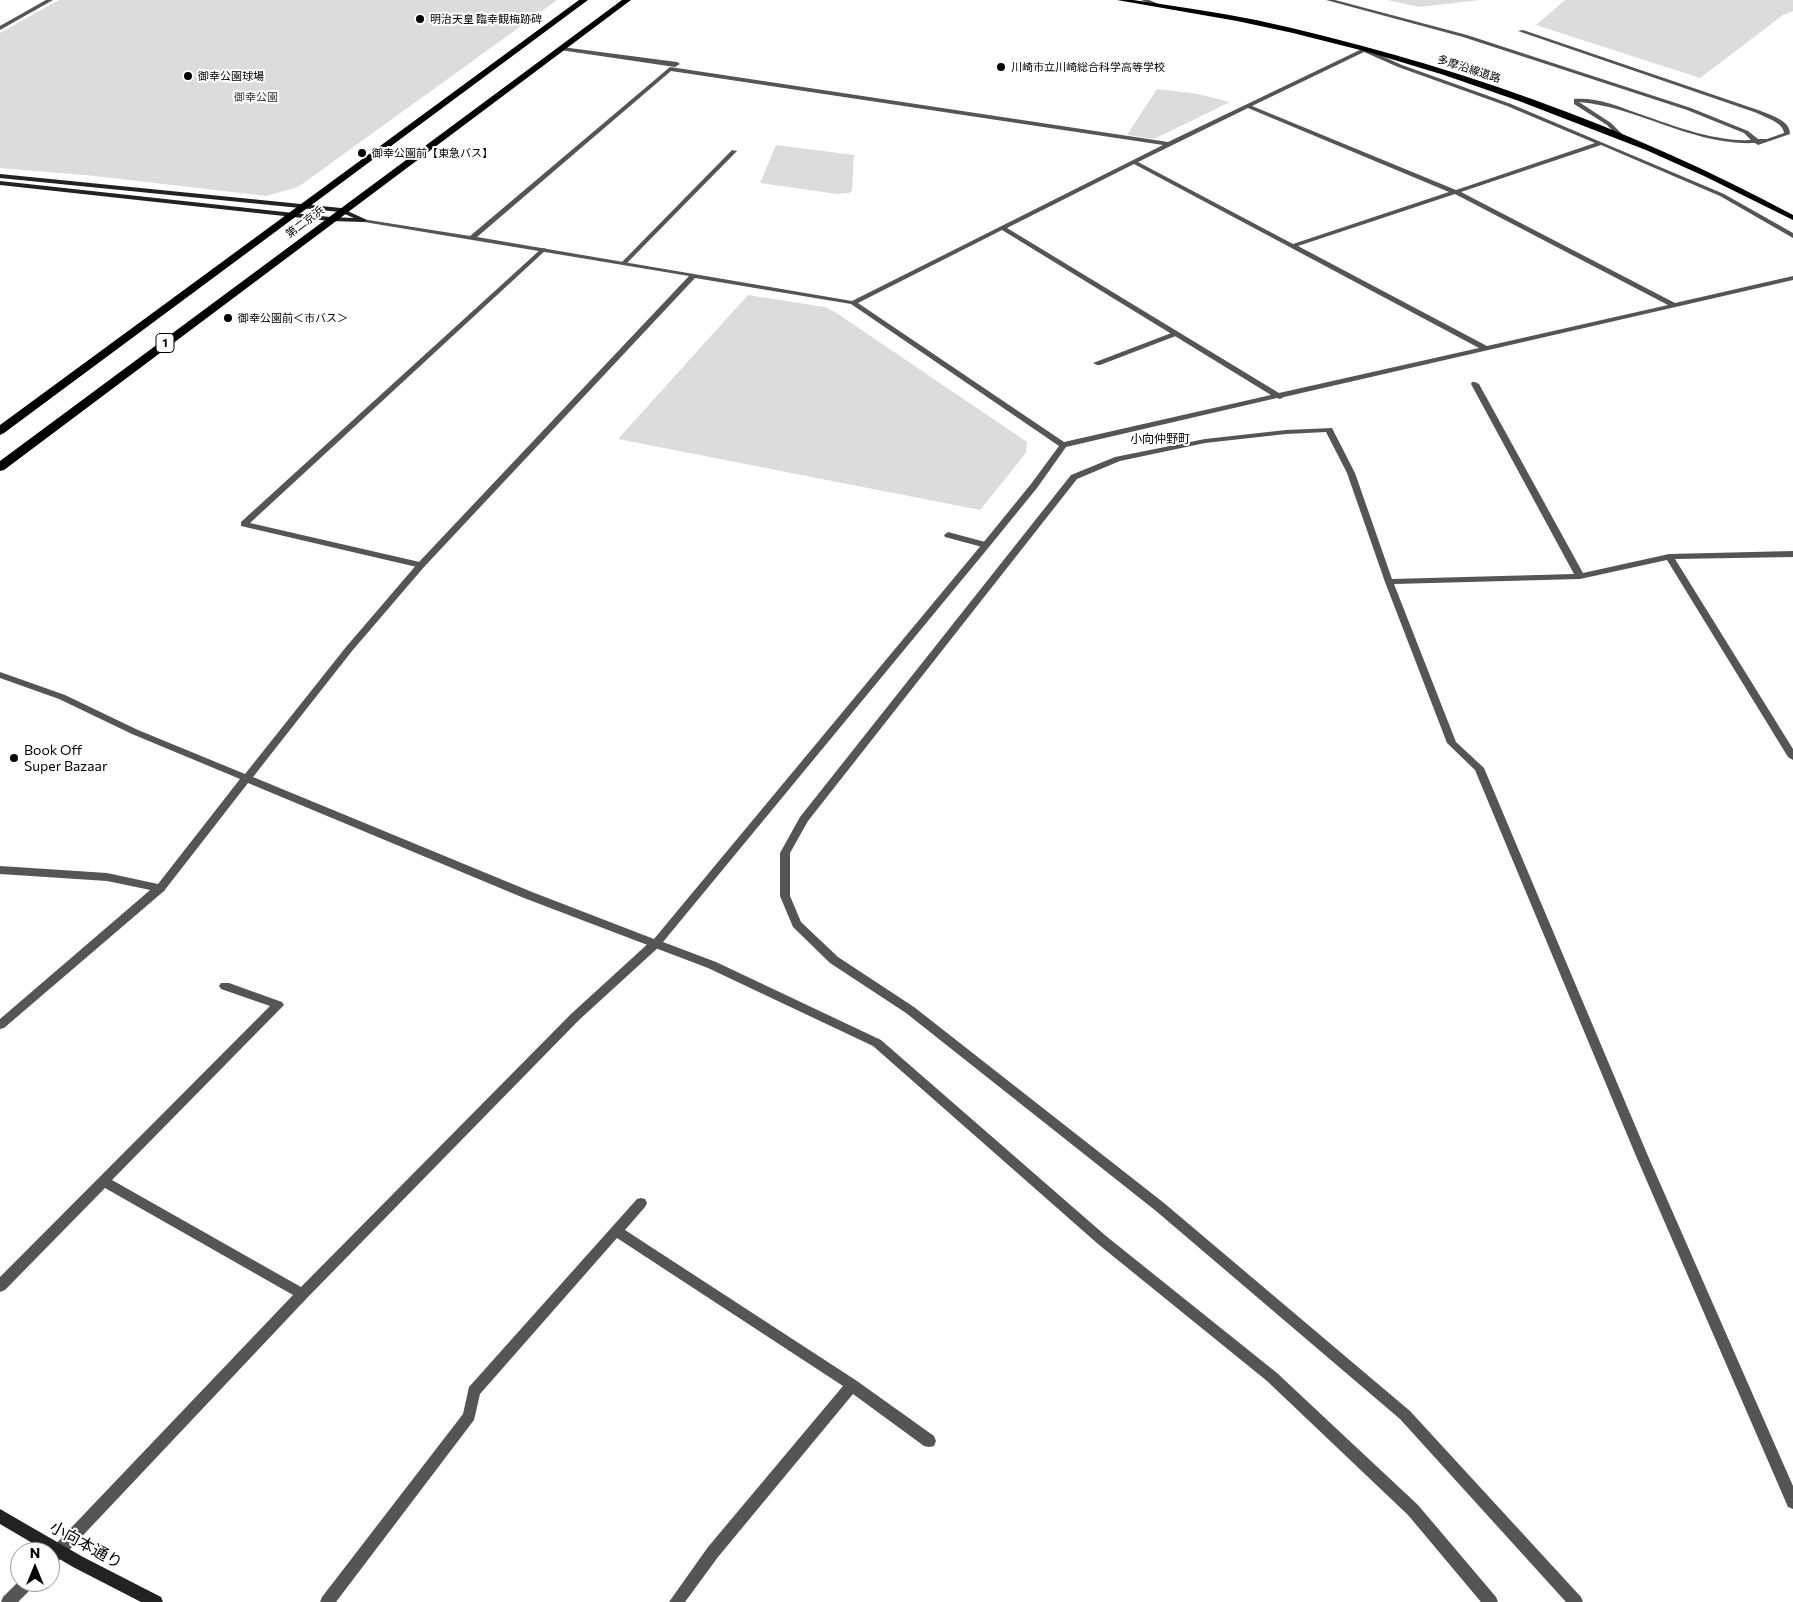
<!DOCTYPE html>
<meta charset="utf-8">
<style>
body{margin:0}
#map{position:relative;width:1793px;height:1602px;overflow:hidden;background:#fff;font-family:Commissioner,sans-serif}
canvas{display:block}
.north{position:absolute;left:10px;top:1542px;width:50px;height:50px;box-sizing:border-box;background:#fff;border:1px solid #999;border-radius:50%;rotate:0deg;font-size:14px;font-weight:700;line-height:20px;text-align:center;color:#000}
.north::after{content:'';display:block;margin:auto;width:18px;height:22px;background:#000;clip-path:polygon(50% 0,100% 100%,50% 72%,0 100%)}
</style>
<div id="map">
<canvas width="1793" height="1602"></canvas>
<div class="north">N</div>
</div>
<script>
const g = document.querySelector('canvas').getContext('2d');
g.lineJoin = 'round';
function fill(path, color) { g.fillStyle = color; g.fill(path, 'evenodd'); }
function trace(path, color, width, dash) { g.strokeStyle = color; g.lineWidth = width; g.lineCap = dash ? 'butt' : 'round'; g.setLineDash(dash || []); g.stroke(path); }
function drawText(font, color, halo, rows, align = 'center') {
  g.font = font + ' Commissioner,"Noto Sans JP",sans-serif'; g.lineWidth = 4; g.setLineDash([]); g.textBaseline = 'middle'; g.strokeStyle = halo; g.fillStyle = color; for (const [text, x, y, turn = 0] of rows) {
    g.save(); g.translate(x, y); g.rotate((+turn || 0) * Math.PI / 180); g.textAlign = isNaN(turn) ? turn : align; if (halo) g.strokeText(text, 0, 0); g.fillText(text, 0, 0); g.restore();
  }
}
const green = new Path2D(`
 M59 0H557L298 187 266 196 95 176 0 168V33Z
 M1387 0H1480L1419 7Z
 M1565 0H1793V11L1783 15 1700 78 1536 25Z
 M1157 89 1198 94 1230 102 1154 139 1127 135Z
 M776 145 854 155 852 191 849 193 837 194 760 183Z
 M748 295 825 307 835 312 1027 442 1026 453 980 510 618 439Z`);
const lane = new Path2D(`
 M1141 0H1149L1164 6 1159 7Z
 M1326 0H1335L1467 35 1691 108 1748 131 1758 139H1767L1784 133C1783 122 1766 118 1757 113L1518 31 1523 30 1761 111C1772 116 1790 120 1790 134L1758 145 1755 143C1693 146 1639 107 1579 102L1611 123 1625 137 1620 138 1607 125 1574 104V99C1595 97 1615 105 1634 112 1669 124 1713 142 1751 140L1744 133 1687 110 1463 37Z
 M732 150 737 151 626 264H622V262Z
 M542 248 547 249 250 523 424 563 425 565 424 567 421 568 241 526V522Z
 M1174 332 1181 334 1100 365H1097L1093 363Z
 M1472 382H1475L1479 384 1583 573 1669 554 1793 551V557L1675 559 1793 749V760L1788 757 1667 560 1580 579 1394 584 1456 742 1484 768 1648 1156 1793 1486V1509L1788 1507 1636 1156 1475 770 1447 743 1385 582 1347 473 1326 432 1286 434 1205 443 1120 461 1077 479 808 821 790 853V896L801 922 838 957 914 1007 1164 1203 1410 1411 1581 1597 1583 1602H1566L1400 1419 1156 1211 906 1013 830 963 793 927 780 896V853L800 817 1071 475 1115 457 1205 439 1286 430 1332 428 1355 473 1392 579 1574 574 1471 384Z
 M948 532 989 543 990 545 986 548 945 537 944 535Z
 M160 884 164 885 165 888 164 891 4 1028 0 1029V1019L156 885Z
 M656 939 660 940 661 943 660 946 579 1020 307 1298 55 1565 50 1567V1552H48L293 1295 105 1188 5 1290 0 1292V1277L270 1006 221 989 219 986 221 983H229L282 1002 284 1005 112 1180 301 1287 571 1014 652 940Z
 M641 1198 645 1199 647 1203 645 1207 625 1230 857 1381 934 1436 936 1441 934 1446 929 1447 924 1446 853 1394 718 1557 685 1602H669L708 1547 843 1386 617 1238 480 1394 474 1420 336 1602H320L322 1597 463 1414 469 1387 637 1199Z
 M20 1580V1582H35L33 1587 18 1602H1L3 1597Z`);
const street = new Path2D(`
 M46 0H53L0 30V26Z
 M562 47 677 62 680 64 675 67 560 50V48Z
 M1364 48 1402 65 1511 104 1724 194 1793 233V238L1720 196 1601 145 1461 192 1675 303 1793 276V280L1284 397 1280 399 1277 398 1066 447 1037 488 989 547 663 942 716 962 881 1040 1106 1236 1277 1373 1418 1505 1496 1597 1498 1602H1481L1408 1515 1267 1381 1098 1244 873 1046 708 968 524 898 248 783 164 891 160 892 107 881 0 874V866L107 873 158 884 240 779 132 734 59 699 0 678V672L65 695 138 730 245 774 346 647 418 563 689 276 364 222 362 221V219L470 236 670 67 1168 142ZM1364 52 1398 67 1507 106 1595 143 1456 190 1252 106ZM671 71 1163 145 852 301 477 237ZM1248 108 1449 192 1293 244 1138 162ZM1134 164 1479 348 1279 393 1007 228ZM1455 194 1668 305 1487 346 1298 246ZM1002 230 1271 395 1064 442 858 303ZM695 278 851 304 1059 446 1031 484 983 543 654 939 532 892 253 777 352 651 424 567Z`);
const secondary = new Path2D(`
 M0 174 341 208 367 220 364 222 330 221 0 185V181L330 217 354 218 340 212 0 178Z
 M0 1509 83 1557 161 1597 163 1602H141L73 1567 0 1524Z`);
const primary = new Path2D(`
 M1117 0H1133C1174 6 1215 12 1256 20 1440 60 1627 125 1793 215V220L1704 176 1646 150 1519 101 1444 75 1368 52 1293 33 1237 21Z`);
const highway = new Path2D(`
 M579 0H588L4 433 0 435V425Z
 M622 0H631L4 470 0 471V461Z`);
const markers = [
 [420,19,5,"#000"],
 [1001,67,5,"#000"],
 [188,76,5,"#000"],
 [362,153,5,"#000"],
 [228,318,5,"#000"],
 [14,758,5,"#000"]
];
const farPoinames = [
 ["明治天皇 臨幸観梅跡碑",430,19],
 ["川崎市立川崎総合科学高等学校",1011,67],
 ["御幸公園球場",198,76],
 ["御幸公園前【東急バス】",372,153],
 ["御幸公園前＜市バス＞",238,318]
];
const farStreetnames = [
 ["多摩沿線道路",1469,69,18],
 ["第二京浜",305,222,-37]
];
const farParknames = [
 ["御幸公園",256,97]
];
const shields = [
 [165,343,18]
];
const shieldNames = [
 ["1",165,343]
];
const farNeighbourhoodnames = [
 ["小向仲野町",1160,439]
];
const poiNames = [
 ["Book Off",24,750],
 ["Super Bazaar",24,766]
];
const nearStreetnames = [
 ["小向本通り",86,1545,29]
];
fill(green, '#dcdcdc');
fill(lane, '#555');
fill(street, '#555');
fill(secondary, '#222');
fill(primary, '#000');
fill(highway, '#000');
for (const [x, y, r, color] of markers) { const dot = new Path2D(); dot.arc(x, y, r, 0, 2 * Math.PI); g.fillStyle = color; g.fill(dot); trace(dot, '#fff', 2); }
drawText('11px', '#000', '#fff', farPoinames, 'left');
drawText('11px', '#000', '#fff', farStreetnames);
drawText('11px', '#333', '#fff', farParknames);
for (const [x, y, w] of shields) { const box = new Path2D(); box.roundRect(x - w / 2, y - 9.5, w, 19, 4); g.fillStyle = '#fff'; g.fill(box); trace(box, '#000', 1); }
drawText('bold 12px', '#000', null, shieldNames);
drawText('12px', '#000', '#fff', farNeighbourhoodnames);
drawText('14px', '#000', '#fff', poiNames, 'left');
drawText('16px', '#000', '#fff', nearStreetnames);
</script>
